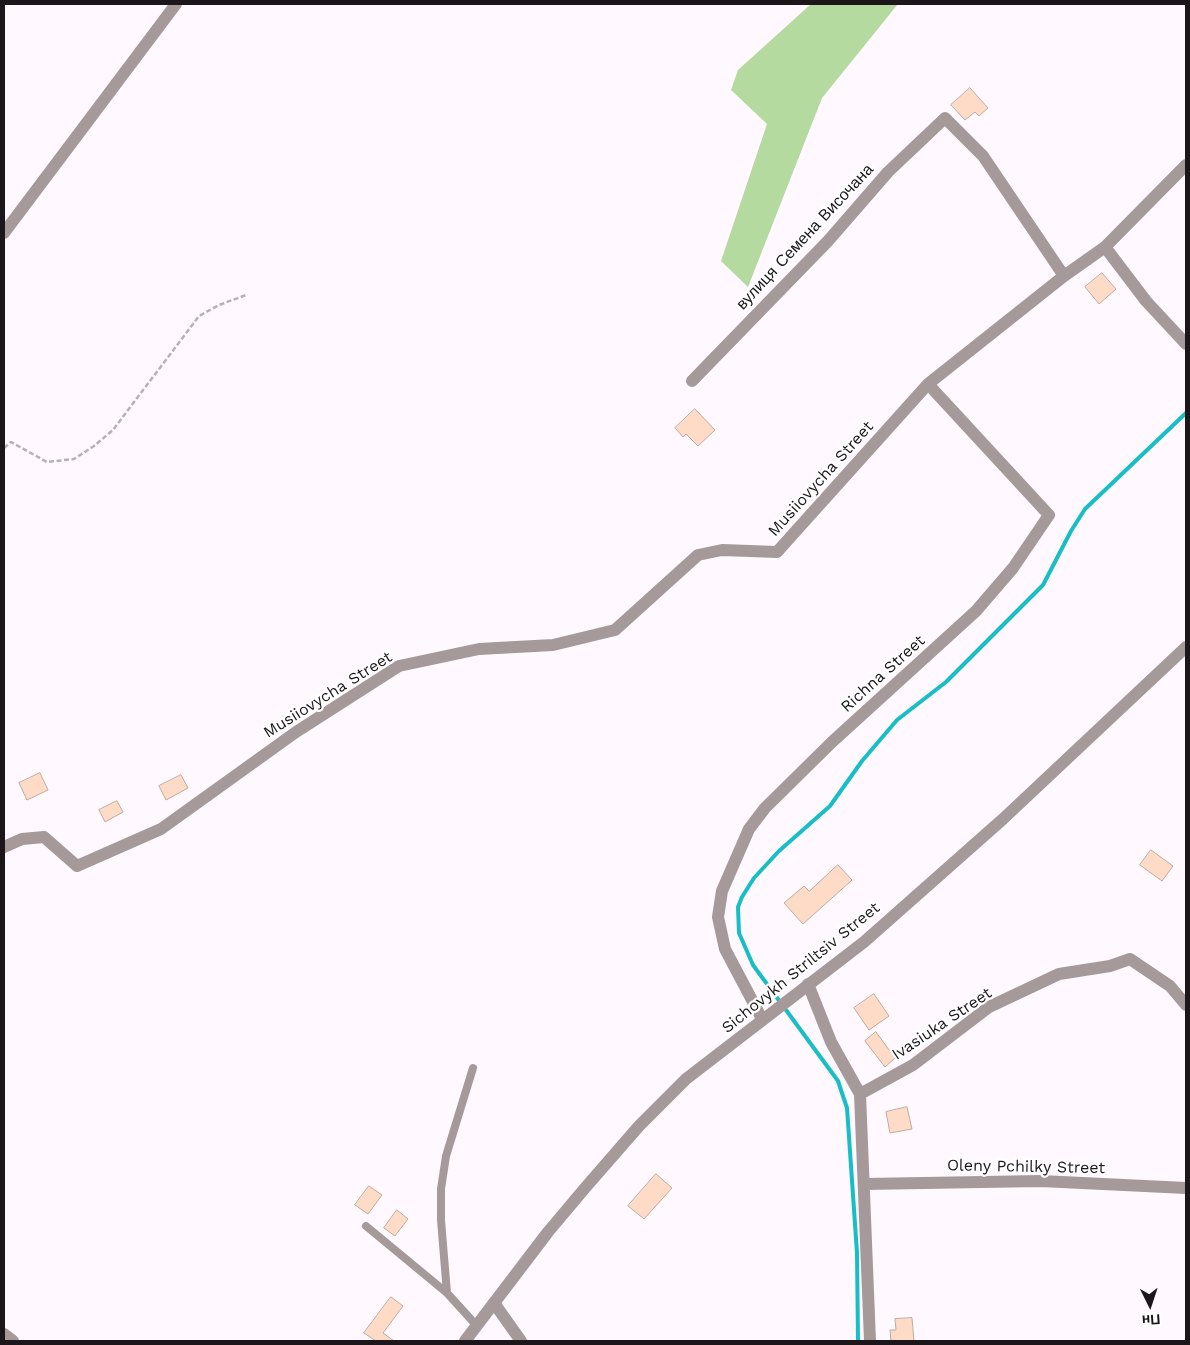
<!DOCTYPE html>
<meta charset="utf-8">
<style>
body{margin:0}
#map{position:relative;width:1190px;height:1345px;overflow:hidden;background:#fff8fe;font-family:"Work Sans",sans-serif}
canvas{display:block}
.frame{position:absolute;inset:0;border:5px solid #1c161b;pointer-events:none}
.north{position:absolute;left:1125px;top:1280px;width:50px;height:50px;-webkit-text-stroke:4px #fff;paint-order:stroke;rotate:176deg;font-size:14px;font-weight:700;line-height:20px;text-align:center;color:#1c161b}
.north::after{content:'';display:block;margin:auto;width:18px;height:22px;background:#1c161b;clip-path:polygon(50% 0,100% 100%,50% 72%,0 100%)}
</style>
<div id="map">
<canvas width="1190" height="1345"></canvas>
<div class="frame"></div>
<div class="north">Пн</div>
</div>
<script>
const g = document.querySelector('canvas').getContext('2d');
g.lineJoin = 'round';
function fill(path, color) { g.fillStyle = color; g.fill(path, 'evenodd'); }
function trace(path, color, width, dash) { g.strokeStyle = color; g.lineWidth = width; g.lineCap = dash ? 'butt' : 'round'; g.setLineDash(dash || []); g.stroke(path); }
function drawText(font, color, halo, rows, align = 'center') {
  g.font = font + ' "Work Sans",sans-serif'; g.lineWidth = 4.5; g.setLineDash([]); g.textBaseline = 'middle'; g.strokeStyle = halo; g.fillStyle = color; for (const [text, x, y, turn = 0] of rows) {
    g.save(); g.translate(x, y); g.rotate((+turn || 0) * Math.PI / 180); g.textAlign = isNaN(turn) ? turn : align; if (halo) g.strokeText(text, 0, 0); g.fillText(text, 0, 0); g.restore();
  }
}
const green = new Path2D(`
 M811 4H898L822 98 748 287 721 261 767 124 731 90 738 70Z`);
const stream = new Path2D(`
 M858 1341 857 1253 847 1108 838 1081 753 965 739 933 738 907 742 897 754 878 779 851 830 806 862 761 897 720 946 682 1043 585 1071 531 1085 509 1186 413`);
const building = new Path2D(`
 M970 88 988 108 979 116 975 112 965 120 951 105Z
 M1102 273 1116 289 1099 304 1085 287Z
 M695 409 715 430 698 446 686 434 683 437 675 428Z
 M40 773 48 790 27 800 19 783Z
 M181 775 188 788 166 800 159 786Z
 M117 801 123 812 105 822 99 810Z
 M1151 850 1173 866 1162 881 1140 865Z
 M838 865 852 880 803 924 784 903 804 886 809 891Z
 M874 994 889 1016 869 1030 854 1008Z
 M876 1032 895 1058 885 1067 865 1041Z
 M907 1107 912 1129 890 1133 886 1112Z
 M656 1174 672 1188 644 1219 628 1206Z
 M369 1186 382 1195 368 1214 355 1205Z
 M397 1210 408 1219 395 1236 384 1228Z
 M391 1297 403 1306 383 1333 394 1341H376L364 1333Z
 M912 1318 914 1341H891L890 1330H896L895 1319Z`);
const path = new Path2D(`
 M4 448 11 442 47 462 74 459 94 446 113 430 199 316 219 305 246 295`);
const service = new Path2D(`
 M366 1226 447 1293 477 1326
 M447 1293 441 1220V1189L446 1156 473 1068`);
const minor = new Path2D(`
 M1105 247 1146 301 1186 344
 M692 381 828 241 888 172 945 118 983 156 1064 276
 M4 847 22 839 44 837 77 866 161 829 296 732 399 666 479 649 553 645 615 630 698 555 722 550 777 552 928 384 1064 276 1105 247 1186 165
 M808 984 831 1042 860 1094 870 1341
 M762 1019 725 949 718 917 722 891 749 829 765 808 832 742 976 611 1013 568 1049 515 928 384
 M860 1094 913 1065 989 1007 1059 974 1110 966 1130 959 1170 986 1186 1005
 M865 1184 1041 1181 1186 1188
 M494 1303 521 1341`);
const tertiary = new Path2D(`
 M4 233 176 4
 M4 1334 13 1341
 M465 1341 548 1232 585 1188 639 1126 686 1079 864 942 1003 819 1186 647`);
const streetNames = [
 ["вулиця Семена Височана",805,237,-47],
 ["Musiiovycha Street",821,479,-48],
 ["Richna Street",883,674,-42],
 ["Musiiovycha Street",328,695,-32],
 ["Sichovykh Striltsiv Street",801,968,-39],
 ["Ivasiuka Street",942,1024,-34],
 ["Oleny Pchilky Street",1026,1167,1]
];
fill(green, '#b4daa0');
trace(stream, '#18bec6', 4);
fill(building, '#fedbc6');
trace(building, '#beab9f', 1);
trace(path, '#b7b0b6', 2.5, [5, 2.5]);
trace(service, '#a59a99', 8);
trace(minor, '#a59a99', 12);
trace(tertiary, '#a59a99', 12);
drawText('16px', '#1c161b', '#fff', streetNames);
</script>
